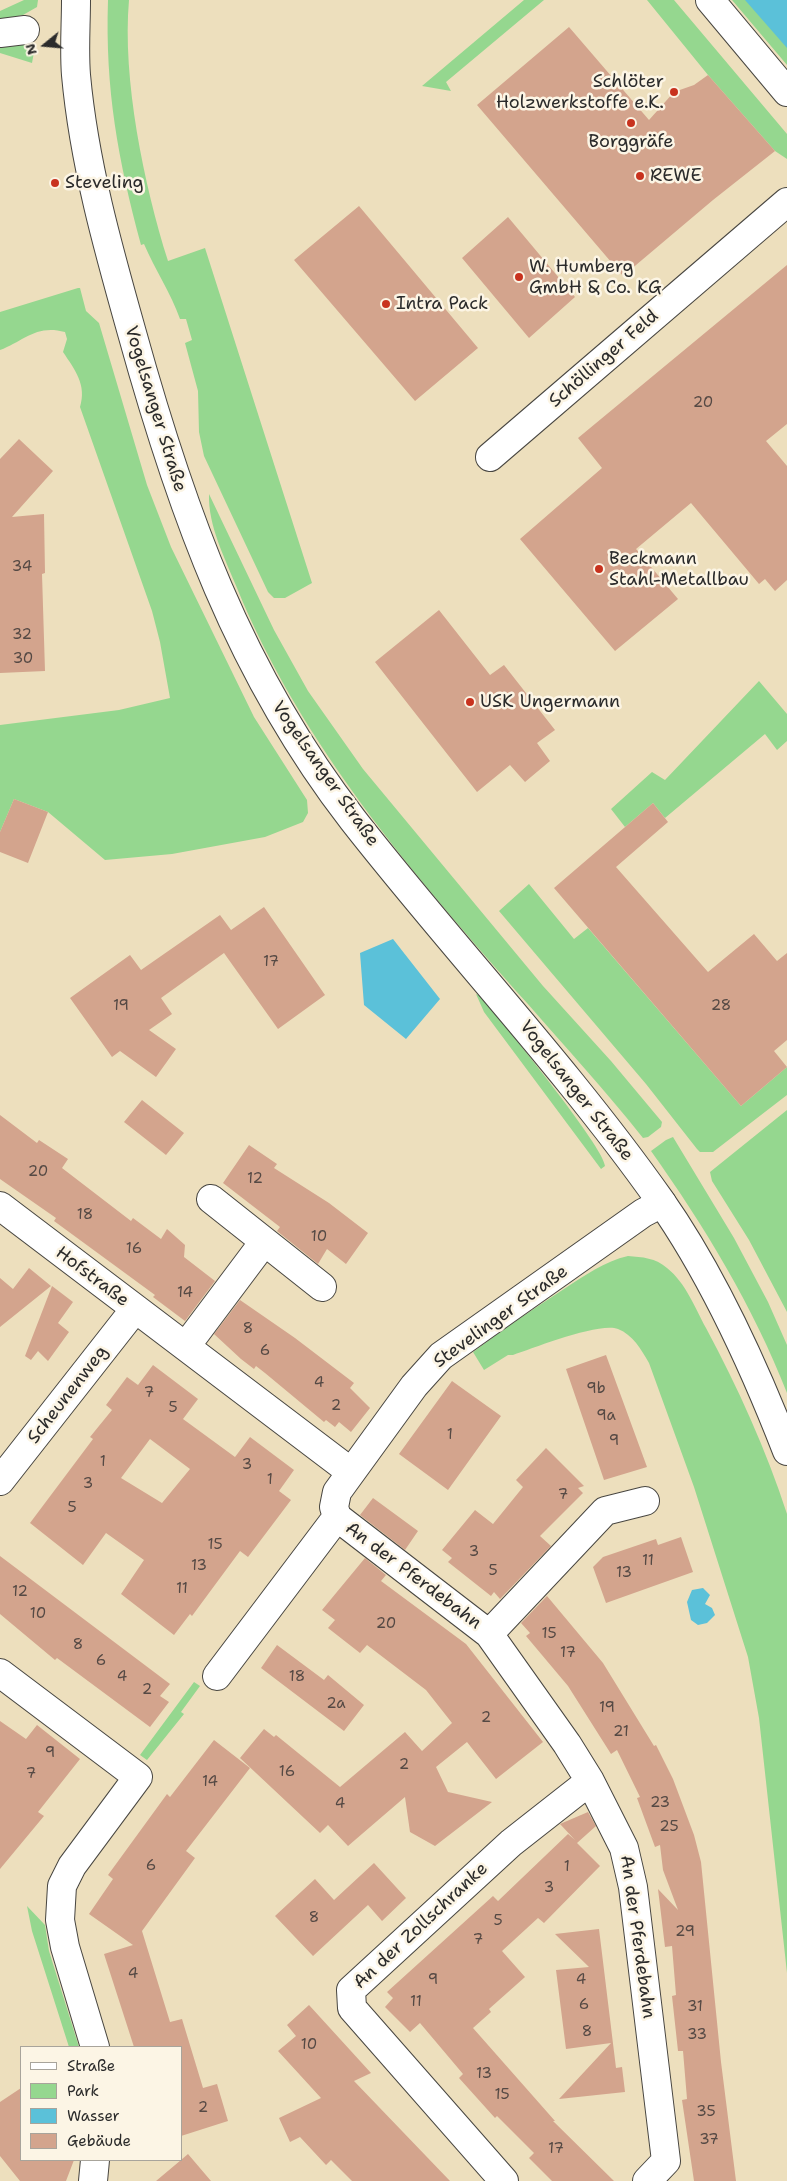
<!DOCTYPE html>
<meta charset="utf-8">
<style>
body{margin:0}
#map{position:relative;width:787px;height:2181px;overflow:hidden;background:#eddfbd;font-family:"Shantell Sans",sans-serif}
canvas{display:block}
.legend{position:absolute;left:20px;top:2046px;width:162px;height:115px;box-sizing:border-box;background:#fcf5e5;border:1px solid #a8a49b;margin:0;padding:6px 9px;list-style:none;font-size:15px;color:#2b2b2b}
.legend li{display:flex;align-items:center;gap:10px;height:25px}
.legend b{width:25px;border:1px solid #a8a49b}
.north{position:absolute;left:20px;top:20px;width:50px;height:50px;-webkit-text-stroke:4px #fcf5e5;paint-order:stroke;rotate:253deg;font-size:14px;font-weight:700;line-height:20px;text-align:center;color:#2b2b2b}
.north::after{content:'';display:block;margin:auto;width:18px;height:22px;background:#2b2b2b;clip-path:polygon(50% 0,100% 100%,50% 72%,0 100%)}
</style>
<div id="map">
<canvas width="787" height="2181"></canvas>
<ul class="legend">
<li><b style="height:6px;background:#fff"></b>Straße</li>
<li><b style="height:14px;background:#95d78f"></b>Park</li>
<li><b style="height:14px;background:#5bc1d9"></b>Wasser</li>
<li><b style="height:14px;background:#d3a48d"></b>Gebäude</li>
</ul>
<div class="north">N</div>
</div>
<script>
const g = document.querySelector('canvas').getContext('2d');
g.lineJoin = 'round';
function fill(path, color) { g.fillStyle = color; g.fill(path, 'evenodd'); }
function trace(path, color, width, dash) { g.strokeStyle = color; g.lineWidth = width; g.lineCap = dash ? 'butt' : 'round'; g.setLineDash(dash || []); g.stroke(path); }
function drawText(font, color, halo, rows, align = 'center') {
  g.font = font + ' "Shantell Sans",sans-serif'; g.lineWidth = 5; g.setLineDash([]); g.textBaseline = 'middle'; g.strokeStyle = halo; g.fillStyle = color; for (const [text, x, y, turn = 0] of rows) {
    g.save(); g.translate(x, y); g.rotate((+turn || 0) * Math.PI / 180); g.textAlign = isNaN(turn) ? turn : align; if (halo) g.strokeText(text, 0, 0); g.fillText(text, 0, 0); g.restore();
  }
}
const green = new Path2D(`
 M24 0H38L37 7 23 15 0 20V11Z
 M108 0H129C122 79 144 185 168 261L205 248 312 583 285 598H274L268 592 204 456 199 432 198 391 185 343 192 340 186 319H180C171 293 155 270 144 244L141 245C118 159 105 90 108 0Z
 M524 0H544L446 82 451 91 422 86Z
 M647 0H674L787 134V159L775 151 708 75Z
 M732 0H787V65Z
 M15 43 24 44 34 52 32 63 0 53V46Z
 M78 288H80L86 311 99 323 147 485 171 547 254 717 307 800 308 813 303 822 265 837 172 854 105 860 48 812 14 799 0 832V725L119 710 170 698 160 642 152 611 80 407C87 385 75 370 63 352L67 339 65 332C36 324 24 341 0 350V312Z
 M209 494 274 630 308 691 363 769 543 986 611 1061 662 1122 661 1127 648 1137 643 1138C606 1091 566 1048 527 1003 415 877 301 745 237 588 225 558 208 526 209 494Z
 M759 681 787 714V741L777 750 765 734 665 818 653 803 625 827 611 809 652 772 665 780Z
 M529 884 574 939 588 928 741 1106 787 1067V1095L713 1152H700L697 1149 646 1084 499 911Z
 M476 994 482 997C501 1021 605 1148 605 1166L601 1169 484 1012Z
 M787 1110V1312L749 1240 712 1181 710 1172Z
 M673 1137 734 1238 768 1302 787 1345V1393C753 1306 705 1227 651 1151L666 1140Z
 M628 1256C642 1257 656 1258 667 1268 686 1283 695 1308 706 1328 738 1388 766 1449 787 1514V1973L759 1718 748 1657 694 1487 649 1363C641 1349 633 1335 618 1329 599 1322 534 1348 513 1355H508L484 1370 473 1352C502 1330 533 1309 564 1289 584 1276 605 1261 628 1256Z
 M194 1682 200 1686 181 1712 184 1714 147 1760 140 1755Z
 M27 1906 45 1925 49 1951 79 2047H69L32 1931Z`);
const water = new Path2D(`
 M745 0H787V48Z
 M393 939 440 999 406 1039 364 1005 360 953Z
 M703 1588 710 1595 705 1604 712 1608 715 1615 707 1623 698 1625 691 1620 687 1602 692 1590Z`);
const building = new Path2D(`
 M569 27 649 120 674 92 694 85 708 75 775 151 713 200 623 276 477 105Z
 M359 206 478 348 415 401 294 260Z
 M508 217 575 297 529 338 462 258Z
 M787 265V424L766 441 787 466V580L775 591 765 579 759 584 691 503 636 549 678 599 615 651 520 539 602 468 578 438Z
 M19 439 53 471 12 517 44 514 45 573 42 574 45 671 0 673V459Z
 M439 610 490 675 504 665 555 730 537 743 550 761 525 782 510 765 477 792 375 662Z
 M14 799 48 812 28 863 0 852V832Z
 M653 803 668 822 616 867 708 972 754 934 777 961 787 953V1040L774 1051 787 1067 741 1106 554 888Z
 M264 907 325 995 278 1029 224 953 161 998 172 1014 149 1030 176 1049 156 1077 120 1051 112 1057 70 998 130 955 141 970 220 915 231 930Z
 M142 1100 184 1133 166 1155 124 1122Z
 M0 1115 37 1143 39 1140 68 1159 62 1168 131 1221 133 1218 161 1239 167 1229 185 1245 184 1257 215 1281 185 1321 153 1297 155 1295 54 1221 56 1218 0 1179Z
 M249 1145 277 1164 274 1168 329 1203 368 1233 346 1264 327 1249 318 1264 277 1231 280 1227 223 1183Z
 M29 1268 51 1286 0 1327V1278L13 1289Z
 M52 1286 73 1302 58 1323 69 1332 48 1361 38 1351 31 1360 25 1356Z
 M240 1300 295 1338 354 1383 350 1388 370 1408 351 1432 339 1422 335 1427 326 1420 324 1422 265 1373 256 1366 254 1369 241 1359 214 1334Z
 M606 1355 647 1467 604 1480 566 1369Z
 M153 1365 198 1399 183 1419 235 1457 250 1437 294 1470 279 1491 291 1500 248 1557 240 1551 192 1616 190 1614 174 1635 121 1594 144 1560 106 1533 83 1565 30 1523 93 1439 90 1437 112 1410 106 1405 127 1377 138 1385ZM150 1439 190 1469 162 1503 121 1478Z
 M452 1381 501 1416 448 1490 399 1454Z
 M546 1448 584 1486 578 1488 583 1493 540 1536 551 1546 500 1599 494 1592 491 1596 448 1562 452 1558 442 1550 475 1510 493 1524 523 1487 516 1480Z
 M373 1498 418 1531 405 1550 360 1515Z
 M681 1537 693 1572 606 1603 593 1567 603 1557 656 1539 658 1545Z
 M0 1556 170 1684 160 1696 169 1702 150 1727 57 1658 55 1660 0 1614Z
 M365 1558 386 1575 381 1581 466 1644 543 1742 496 1779 467 1742 436 1767 448 1792 492 1802 435 1846 410 1832 405 1797 348 1846 328 1825 320 1833 240 1758 264 1729 274 1737 276 1735 340 1787 405 1732 422 1751 452 1723 426 1690 367 1645 360 1653 328 1628 335 1620 322 1610Z
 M547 1596 603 1663 654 1746 656 1745 673 1779 694 1835 701 1862 721 2062 736 2181H694L682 2100 687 2099 683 2051H678L672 1996 676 1995 672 1946 665 1947 658 1889 678 1910 663 1870 660 1845 655 1847 637 1798 640 1797 617 1750 611 1754 568 1686 526 1636 530 1633 521 1623Z
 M277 1645 324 1680 328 1675 364 1705 344 1731 261 1668Z
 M0 1721 26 1739 37 1725 80 1759 38 1812 44 1816 0 1869Z
 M214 1740 250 1768 186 1851 195 1858 142 1931 170 2022 182 2019 203 2088 217 2084 228 2121 181 2136V2047H134L104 1954 133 1945 89 1914 113 1879 108 1875 167 1794 170 1797Z
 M588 1812 596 1826 577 1843 600 1866 544 1923 538 1918 502 1951 525 1977 489 2009 491 2012 473 2028 555 2121H553L614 2181H552L529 2158 534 2153 497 2116 495 2118 459 2078 463 2074 420 2023 410 2032 385 2007 393 1998 387 1992 493 1896 498 1901 568 1834 575 1840 560 1824Z
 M374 1863 406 1898 382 1921 368 1905 313 1956 275 1916 315 1879 334 1900Z
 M599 1929 616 2068 622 2067 625 2092 559 2099 611 2043 566 2049 556 1970 589 1967 555 1934Z
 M309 2005 371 2073 354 2081 450 2181H352L331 2160 326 2165 300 2137 290 2142 279 2118 321 2098 278 2051 296 2036 287 2025Z
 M21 2088V2160H74L66 2181H20L0 2156V2102Z
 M188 2154 211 2181H156L181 2160Z`);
const minor = new Path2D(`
 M710 0 787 92
 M0 33 25 30
 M490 457 787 202
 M211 1199 322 1287
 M0 1206 351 1472
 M186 1346 264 1242
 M0 1481 135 1309
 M337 1517 489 1634 567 1744 590 1781 624 1848 633 1887 666 2161 647 2181
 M489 1634 605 1511 645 1501
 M0 1673 138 1777 72 1866 62 1886 60 1920 65 1947 95 2047
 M217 1676 337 1517 334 1507 337 1492 414 1386 441 1356 643 1213 662 1203
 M93 2181 95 2160
 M504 2181 352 2008 351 1990 511 1843 590 1781`);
const major = new Path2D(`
 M76 0C76 25 74 50 76 75 84 163 108 248 132 333 181 510 239 673 353 820 453 948 566 1067 660 1200 712 1274 754 1366 787 1451`);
const markers = [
 [674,92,5,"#c8321e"],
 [631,123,5,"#c8321e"],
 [640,176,5,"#c8321e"],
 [55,183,5,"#c8321e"],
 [519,277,5,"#c8321e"],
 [386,304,5,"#c8321e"],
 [599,569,5,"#c8321e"],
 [470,702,5,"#c8321e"]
];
const numberNames = [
 ["20",703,403],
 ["34",22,567],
 ["32",22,635],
 ["30",23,659],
 ["17",271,962],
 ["19",121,1006],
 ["28",721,1006],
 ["20",38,1172],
 ["12",255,1179],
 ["18",85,1215],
 ["10",319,1237],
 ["16",134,1249],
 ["14",185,1293],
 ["8",248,1329],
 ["6",265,1351],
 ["4",319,1383],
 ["9b",596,1389],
 ["7",149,1393],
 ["2",336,1406],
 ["5",173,1408],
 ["9a",606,1416],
 ["1",450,1435],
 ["9",614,1441],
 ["1",103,1462],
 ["3",247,1465],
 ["1",270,1480],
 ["3",88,1484],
 ["7",563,1495],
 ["5",72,1508],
 ["15",215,1545],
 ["3",474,1552],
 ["11",648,1561],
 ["13",199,1566],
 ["5",493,1571],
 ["13",624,1573],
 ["11",182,1589],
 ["12",20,1592],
 ["10",38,1614],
 ["20",386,1624],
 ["15",549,1634],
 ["8",78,1645],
 ["17",568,1653],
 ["6",101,1661],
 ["4",122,1677],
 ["18",297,1677],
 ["2",147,1690],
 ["2a",336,1704],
 ["19",607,1708],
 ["2",486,1718],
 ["21",621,1732],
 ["9",50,1753],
 ["2",404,1765],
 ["16",287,1772],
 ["7",31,1774],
 ["14",210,1782],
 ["23",660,1803],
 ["4",340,1804],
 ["25",669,1827],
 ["6",151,1866],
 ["1",567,1867],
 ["3",549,1888],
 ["8",314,1918],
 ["5",498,1921],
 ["29",685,1932],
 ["7",478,1940],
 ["4",133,1974],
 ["9",433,1980],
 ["4",581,1980],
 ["11",416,2002],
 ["6",584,2005],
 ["31",695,2007],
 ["8",587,2032],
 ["33",697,2035],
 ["10",309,2045],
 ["13",484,2074],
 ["15",502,2095],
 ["2",203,2108],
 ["35",706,2112],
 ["37",709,2140],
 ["17",556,2149]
];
const poiNames = [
 ["Schlöter",664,82,"right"],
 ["Holzwerkstoffe e.K.",664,103,"right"],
 ["Borggräfe",631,142,"center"],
 ["REWE",650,176],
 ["Steveling",65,183],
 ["W. Humberg",529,267],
 ["GmbH & Co. KG",529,288],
 ["Intra Pack",396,304],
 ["Beckmann",609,559],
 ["Stahl-Metallbau",609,580],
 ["USK Ungermann",480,702]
];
const streetNames = [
 ["Schöllinger Feld",604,359,-41],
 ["Vogelsanger Straße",155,409,73],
 ["Vogelsanger Straße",325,774,55],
 ["Vogelsanger Straße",576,1091,52],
 ["Hofstraße",92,1277,37],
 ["Stevelinger Straße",501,1317,-36],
 ["Scheunenweg",68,1395,-52],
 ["An der Pferdebahn",413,1576,37],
 ["An der Zollschranke",421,1926,-43],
 ["An der Pferdebahn",637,1937,82]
];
fill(green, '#95d78f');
fill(water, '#5bc1d9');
fill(building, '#d3a48d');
trace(minor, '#484641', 30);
trace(major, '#484641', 30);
trace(minor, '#fff', 28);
trace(major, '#fff', 28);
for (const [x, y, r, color] of markers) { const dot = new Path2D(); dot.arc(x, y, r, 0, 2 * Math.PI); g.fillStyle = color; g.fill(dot); trace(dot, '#fcf5e5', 2); }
drawText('15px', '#554944', null, numberNames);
drawText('18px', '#2b2b2b', '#fcf5e5', poiNames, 'left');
drawText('18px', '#2b2b2b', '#fcf5e5', streetNames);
</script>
